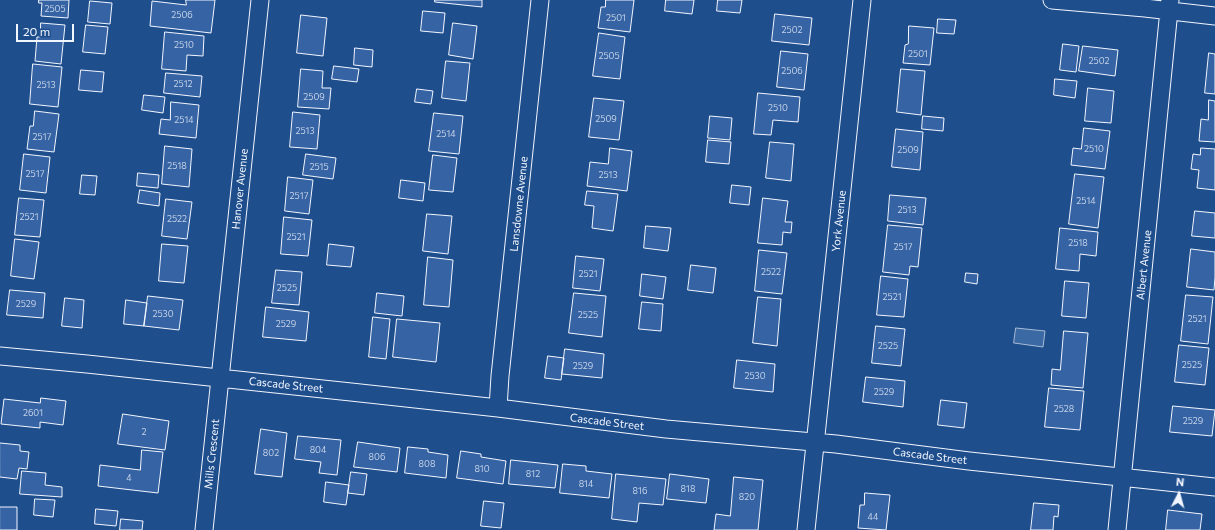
<!DOCTYPE html>
<style>
body{margin:0}
#map{position:relative;width:1215px;height:530px;overflow:hidden;background:#1f4e8c;font-family:Commissioner,sans-serif}
canvas{display:block}
.north{position:absolute;left:1159px;top:474px;width:40px;height:40px;-webkit-text-stroke:3px #1f4e8c;paint-order:stroke;rotate:6deg;font-size:11px;font-weight:700;line-height:16px;text-align:center;color:#f2f6ff}
.north::after{content:'';display:block;margin:auto;width:14px;height:18px;background:#f2f6ff;clip-path:polygon(50% 0,100% 100%,50% 72%,0 100%)}
.scale{position:absolute;left:16px;top:24px;width:58px;height:18px;box-sizing:border-box;border:2px solid #f2f6ff;border-top:0;padding-left:5px;font-size:12px;line-height:14px;white-space:nowrap;color:#f2f6ff;-webkit-text-stroke:3px #1f4e8c;paint-order:stroke}
</style>
<div id="map">
<canvas width="1215" height="530"></canvas>
<div class="north">N</div>
<div class="scale">20 m</div>
</div>
<script>
const g = document.querySelector('canvas').getContext('2d');
g.lineJoin = 'round';
function fill(path, color) { g.fillStyle = color; g.fill(path, 'evenodd'); }
function trace(path, color, width, dash) { g.strokeStyle = color; g.lineWidth = width; g.lineCap = dash ? 'butt' : 'round'; g.setLineDash(dash || []); g.stroke(path); }
function drawText(font, color, halo, rows, align = 'center') {
  g.font = font + ' Commissioner,sans-serif'; g.lineWidth = 3; g.setLineDash([]); g.textBaseline = 'middle'; g.strokeStyle = halo; g.fillStyle = color; for (const [text, x, y, turn = 0] of rows) {
    g.save(); g.translate(x, y); g.rotate((+turn || 0) * Math.PI / 180); g.textAlign = isNaN(turn) ? turn : align; if (halo) g.strokeText(text, 0, 0); g.fillText(text, 0, 0); g.restore();
  }
}
const water = new Path2D(`
 M1016 328 1045 331 1043 347 1014 343Z`);
const building = new Path2D(`
 M39 0H69L68 18 41 16 42 3H39Z
 M186 0H215L211 33 150 26 152 1 186 5Z
 M435 0H482V7L435 2Z
 M606 0H634L630 32 598 28 601 7H605Z
 M666 0H694L692 14 665 11Z
 M718 0H742L740 13 717 11Z
 M90 1 112 3 110 24 88 22Z
 M423 11 445 13 443 33 421 31Z
 M775 14 812 18 809 45 772 41Z
 M301 15 327 18 323 56 297 53Z
 M938 19 956 20 954 34 937 33Z
 M41 23 65 25 61 64 35 61 37 37H40Z
 M453 23 477 26 473 59 449 55Z
 M86 25 108 27 105 54 83 52Z
 M909 26 934 28 930 65 903 63 905 45 908 44Z
 M165 32 204 36 203 56 187 55 186 71 162 69Z
 M599 33 625 37 620 79 593 76Z
 M1063 44 1079 46 1076 72 1060 70Z
 M1083 46 1118 50 1115 76 1079 71Z
 M355 48 373 50 372 67 354 65Z
 M781 51 808 54 804 90 777 87Z
 M1209 53 1215 54V94L1205 93Z
 M446 61 470 63 466 101 442 98Z
 M33 64 62 67 58 107 30 104Z
 M334 66 359 69 357 82 332 79Z
 M301 69 323 71 322 88H331L329 109 298 107Z
 M901 69 925 71 921 115 897 112Z
 M81 70 104 72 102 92 79 90Z
 M166 73 202 76 200 97 164 93Z
 M1055 79 1077 81 1075 98 1054 95Z
 M1088 88 1114 91 1111 123 1085 121Z
 M417 89 433 91 431 104 415 102Z
 M758 93 800 97 798 122 773 120 771 135 754 134Z
 M144 95 165 97 163 113 142 110Z
 M594 98 624 101 619 140 589 137Z
 M1209 100 1215 101V142L1199 141 1201 119 1208 120Z
 M171 102 199 105 196 138 159 134 161 119 170 120Z
 M35 111 59 114 54 152 27 149 30 126H33Z
 M293 112 320 115 317 149 290 147Z
 M434 113 463 116 459 154 429 151Z
 M710 116 732 118 730 140 708 138Z
 M923 116 944 118 943 131 922 129Z
 M1084 128 1110 131 1105 169 1071 165 1073 148 1081 149Z
 M896 129 923 132 920 170 892 167Z
 M708 140 731 142 729 164 706 162Z
 M770 142 794 144 791 181 766 178Z
 M165 146 192 149 189 187 162 184Z
 M610 148 632 151 627 191 587 186 590 162 608 164Z
 M1201 148 1215 149V190L1197 188 1199 170 1191 169 1193 154 1200 155Z
 M24 154 50 157 46 193 20 190Z
 M306 154 336 158 333 179 303 175Z
 M433 155 457 158 453 192 429 190Z
 M138 173 159 175 158 188 137 186Z
 M1075 174 1104 177 1098 228 1069 224Z
 M82 175 97 176 95 195 80 194Z
 M288 177 313 180 309 214 285 211Z
 M401 180 425 183 423 201 399 198Z
 M732 185 751 187 749 205 730 203Z
 M140 190 160 193 159 206 138 203Z
 M587 191 618 194 613 231 592 228 594 206 585 205Z
 M890 195 926 198 923 225 888 221Z
 M19 198 44 200 40 237 15 235Z
 M763 198 788 201 785 222H792L791 233 783 232 782 245 758 243Z
 M166 199 192 202 187 239 162 236Z
 M1195 211 1215 213V238L1192 236Z
 M427 214 452 216 448 254 423 251Z
 M284 217 312 220 308 256 281 254Z
 M888 225 922 228 918 267 910 266 909 275 883 272Z
 M646 226 671 228 668 251 644 248Z
 M1060 228 1098 232 1096 256 1080 254 1079 271 1056 269Z
 M15 239 39 242 34 279 11 276Z
 M162 244 188 246 184 283 159 281Z
 M329 244 354 247 351 267 327 265Z
 M1191 249 1215 252V277L1214 290 1187 287Z
 M759 250 787 253 782 294 755 291Z
 M576 256 604 259 600 291 573 288Z
 M428 257 453 260 449 307 424 305Z
 M691 265 716 268 713 293 688 290Z
 M276 270 302 272 299 305 272 303Z
 M966 273 978 274 977 284 965 282Z
 M642 274 666 277 663 299 640 296Z
 M881 276 908 279 904 317 877 315Z
 M1065 281 1089 283 1086 318 1062 316Z
 M10 290 45 293 43 318 7 315Z
 M377 293 404 296 402 316 375 313Z
 M574 293 606 296 602 337 569 333Z
 M1186 295 1213 297 1208 344 1181 341Z
 M148 296 183 300 179 330 144 326Z
 M758 297 781 299 777 346 753 343Z
 M65 298 84 300 82 328 62 326Z
 M126 300 147 303 144 326 124 324Z
 M642 302 663 304 661 331 639 329Z
 M266 307 309 312 306 341 263 337Z
 M373 317 390 319 386 359 369 357Z
 M397 319 440 323 436 362 393 357Z
 M876 326 905 329 901 366 872 363Z
 M1064 331 1088 333 1083 388 1051 385 1052 369 1060 370Z
 M1179 345 1209 348 1205 385 1175 382Z
 M565 349 604 354 602 378 562 374Z
 M548 356 564 358 561 380 545 378Z
 M737 360 775 364 773 392 734 388Z
 M866 377 905 381 903 407 863 402Z
 M1049 388 1084 391 1080 430 1045 427Z
 M41 398 66 401 63 425 40 422V428L1 424 4 399 40 403Z
 M941 400 967 403 964 428 938 425Z
 M1173 406 1215 410 1212 436 1170 432Z
 M123 414 169 421 165 450 118 444Z
 M261 429 287 433 282 477 255 474Z
 M298 436 341 440 337 475 319 473 321 462 295 459Z
 M358 442 400 448 397 472 354 467Z
 M0 443 20 445V451L29 452 27 469 19 468 17 479 0 477Z
 M408 447 428 449V452L448 455 446 478 405 473Z
 M142 450 163 452 158 493 98 486 100 465 140 470Z
 M461 451 481 454V457L506 461 503 484 457 478Z
 M511 460 558 465 555 488 509 484Z
 M563 464 586 466V471L612 474 609 498 560 493Z
 M22 471 46 473 45 485 62 487V497L20 494Z
 M351 472 367 474 364 495 348 493Z
 M616 474 666 479 663 505 639 503 637 522 612 519Z
 M670 474 709 479 706 503 667 499Z
 M734 477 763 480 758 530H714L716 514 730 516Z
 M326 482 349 485 346 505 324 502Z
 M865 493 890 495 886 530 858 528 860 505H864Z
 M35 499 55 500 53 517 34 515Z
 M484 501 504 503 501 528 481 526Z
 M1034 503 1059 505 1058 517 1054 516 1053 530H1031Z
 M0 507H17V530H0Z
 M96 509 118 511 116 526 95 524Z
 M1168 510 1202 514 1200 530H1166Z
 M121 519 143 521 142 530H120Z`);
const street = new Path2D(`
 M1052 0 1145 8 1215 16
 M0 356 87 364 351 392 498 408 666 429 836 444 969 461 1215 487
 M498 408 500 376 540 0
 M204 530 260 0
 M806 530 862 0
 M1117 530 1170 0`);
const numberNames = [
 ["2505",55,9],
 ["2506",182,15],
 ["2501",616,18],
 ["2502",792,30],
 ["2510",184,45],
 ["2501",918,54],
 ["2505",609,56],
 ["2502",1099,61],
 ["2506",792,71],
 ["2512",183,84],
 ["2513",46,85],
 ["2509",314,97],
 ["2510",778,108],
 ["2509",606,119],
 ["2514",184,120],
 ["2513",305,131],
 ["2514",446,134],
 ["2517",42,137],
 ["2510",1094,149],
 ["2509",908,150],
 ["2518",177,166],
 ["2515",319,167],
 ["2517",35,174],
 ["2513",608,175],
 ["2517",299,196],
 ["2514",1086,201],
 ["2513",907,210],
 ["2521",29,217],
 ["2522",177,219],
 ["2521",296,237],
 ["2518",1078,243],
 ["2517",903,247],
 ["2522",771,272],
 ["2521",588,274],
 ["2525",287,288],
 ["2521",892,297],
 ["2529",26,304],
 ["2530",163,314],
 ["2525",588,315],
 ["2521",1197,319],
 ["2529",286,324],
 ["2525",888,346],
 ["2525",1192,365],
 ["2529",583,366],
 ["2530",755,376],
 ["2529",884,392],
 ["2528",1064,409],
 ["2601",33,413],
 ["2529",1193,421],
 ["2",144,432],
 ["804",318,450],
 ["802",271,453],
 ["806",377,457],
 ["808",427,464],
 ["810",482,469],
 ["812",533,474],
 ["4",129,478],
 ["814",586,484],
 ["818",688,489],
 ["816",640,491],
 ["820",747,497],
 ["44",873,517]
];
const streetNames = [
 ["Hanover Avenue",240,189,-84],
 ["Lansdowne Avenue",519,204,-84],
 ["York Avenue",839,221,-84],
 ["Albert Avenue",1144,265,-84],
 ["Cascade Street",286,385,6],
 ["Cascade Street",607,422,7],
 ["Mills Crescent",212,454,-84],
 ["Cascade Street",930,456,7]
];
fill(water, '#3b69a3');
trace(water, '#a8bbd7', 1);
fill(building, '#3563a3');
trace(building, '#f2f6ff', 1);
trace(street, '#f2f6ff', 19);
trace(street, '#1f4e8c', 17);
drawText('9px', '#c3d1e8', null, numberNames);
drawText('11px', '#f2f6ff', '#1f4e8c', streetNames);
</script>
